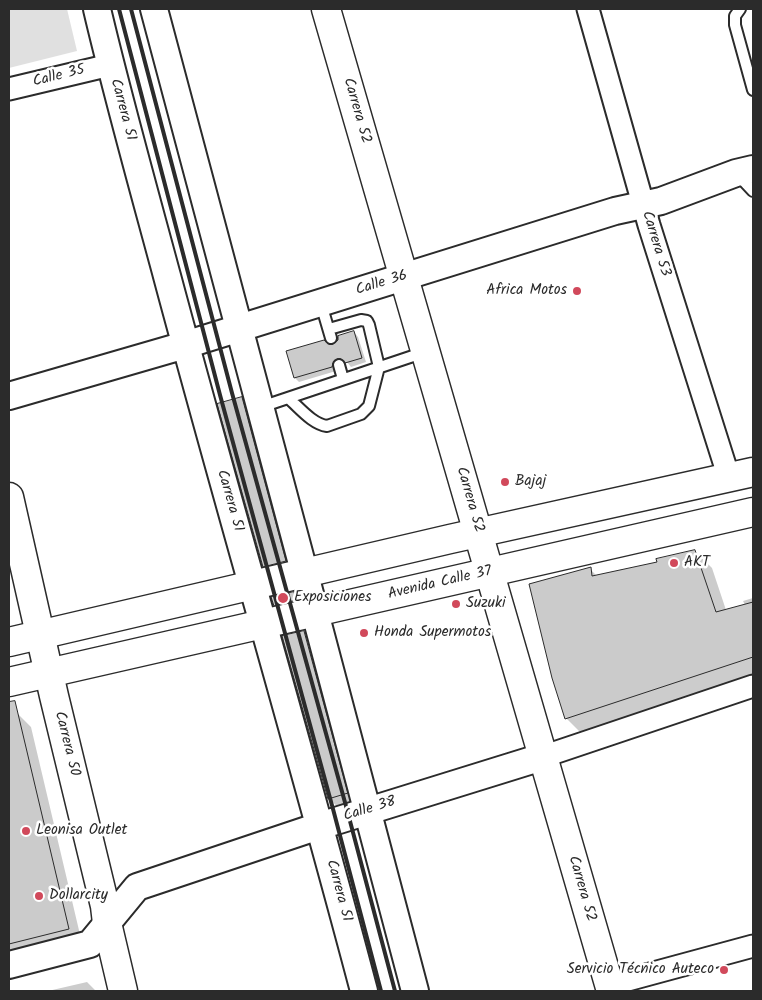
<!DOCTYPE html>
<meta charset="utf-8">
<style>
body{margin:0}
#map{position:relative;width:762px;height:1000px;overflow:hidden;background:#fff;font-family:Kalam,sans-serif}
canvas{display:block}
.frame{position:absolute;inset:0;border:10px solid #2b2b2b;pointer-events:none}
</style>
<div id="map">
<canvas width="762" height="1000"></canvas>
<div class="frame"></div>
</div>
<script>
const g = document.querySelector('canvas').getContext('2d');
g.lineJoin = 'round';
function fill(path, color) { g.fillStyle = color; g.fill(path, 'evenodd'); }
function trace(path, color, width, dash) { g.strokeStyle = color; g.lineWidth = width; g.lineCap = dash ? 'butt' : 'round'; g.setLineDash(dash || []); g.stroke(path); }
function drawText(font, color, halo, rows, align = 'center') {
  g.font = font + ' Kalam,sans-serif'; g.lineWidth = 5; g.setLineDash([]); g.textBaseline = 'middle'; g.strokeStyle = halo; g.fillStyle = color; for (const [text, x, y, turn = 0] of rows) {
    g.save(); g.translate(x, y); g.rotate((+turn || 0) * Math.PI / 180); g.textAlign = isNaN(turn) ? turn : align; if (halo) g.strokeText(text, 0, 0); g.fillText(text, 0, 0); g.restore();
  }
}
const green = new Path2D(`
 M9 9H67L77 51 9 68Z`);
const shadow = new Path2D(`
 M354 332 358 337 366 362 351 367 347 362H341L336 371 299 382 295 378 329 346H334Z
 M241 398 260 417 303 580 282 585 264 566Z
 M695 551 712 568 726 610 745 605 743 601 753 598V679L583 735 566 718 590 569 597 576 658 563Z
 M293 593 312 611 293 623 275 605Z
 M304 632 322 650 365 812 347 817 329 798Z
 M17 713 31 727 82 943 9 961V715Z
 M87 982 96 991H48Z`);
const building = new Path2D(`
 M354 331 362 358 345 363 341 359H337L333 363 332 367 294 378 286 351 324 340 329 344H333L338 340V336Z
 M242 397 286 561 263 567 217 404Z
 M695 550 716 612 753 602V657L565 719 552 678 529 584 591 567 592 576 657 562 656 559Z
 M294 592 296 600 274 606 271 597Z
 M304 631 348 793 328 799 282 636Z
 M15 701 69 929 9 944V702Z`);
const service = new Path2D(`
 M740 9 735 16V25L753 90
 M738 175 753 191
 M321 304 331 338
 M339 365 343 379
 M288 398C299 407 312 424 327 426L361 414 369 406 379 367 369 325 367 321 361 320 329 329
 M261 407 425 352`);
const minor = new Path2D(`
 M588 9 649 225 729 478
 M9 89 110 65
 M542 757 753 686
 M609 985 753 946`);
const tertiary = new Path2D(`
 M97 9C118 98 143 187 167 276 231 515 301 752 364 991
 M154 9C240 337 330 663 415 991
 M9 396 185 345 615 211 661 201 736 173 753 169
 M9 965 90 944 137 887 310 829 542 757`);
const secondary = new Path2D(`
 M326 9 611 991
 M9 497 54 696 105 906 107 923 123 991`);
const primary = new Path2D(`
 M9 642 450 539 753 472
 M9 682 753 512`);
const rail = new Path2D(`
 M119 9 220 395 333 809 381 991
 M131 9 232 393 346 806 395 991`);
const markers = [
 [577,291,5,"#d1495b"],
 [505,482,5,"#d1495b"],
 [674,563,5,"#d1495b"],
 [283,598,6,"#d1495b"],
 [456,604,5,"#d1495b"],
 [364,633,5,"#d1495b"],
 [26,831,5,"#d1495b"],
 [39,896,5,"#d1495b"],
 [724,970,5,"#d1495b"]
];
const streetNames = [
 ["Calle 35",59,77,-14],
 ["Carrera 51",122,110,75],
 ["Carrera 52",356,111,74],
 ["Carrera 53",655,244,73],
 ["Calle 36",382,284,-17],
 ["Carrera 52",469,500,74],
 ["Carrera 51",229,501,74],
 ["Avenida Calle 37",440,584,-13],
 ["Carrera 50",66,744,76],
 ["Calle 38",370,810,-17],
 ["Carrera 52",581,889,74],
 ["Carrera 51",338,891,75]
];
const poiNames = [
 ["Africa Motos",567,291,"right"],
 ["Bajaj",515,482],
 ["AKT",684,563],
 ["Exposiciones",294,598],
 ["Suzuki",466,604],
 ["Honda Supermotos",374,633],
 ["Leonisa Outlet",36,831],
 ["Dollarcity",49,896],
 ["Servicio Técnico Auteco",714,970,"right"]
];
fill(green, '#e0e0e0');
fill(shadow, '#0003');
fill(building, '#cbcbcb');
trace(building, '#2b2b2b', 1);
trace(service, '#2b2b2b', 14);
trace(minor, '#2b2b2b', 25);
trace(tertiary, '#2b2b2b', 30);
trace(secondary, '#2b2b2b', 31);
trace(primary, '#2b2b2b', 31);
trace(service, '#fff', 10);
trace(minor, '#fff', 21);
trace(tertiary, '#fff', 26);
trace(secondary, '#fff', 28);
trace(primary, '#fff', 28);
trace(rail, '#2b2b2b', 4);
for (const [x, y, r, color] of markers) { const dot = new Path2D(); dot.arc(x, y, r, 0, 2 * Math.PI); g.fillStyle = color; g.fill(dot); trace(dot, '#fff', 2); }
drawText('15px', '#2b2b2b', '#fff', streetNames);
drawText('15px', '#2b2b2b', '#fff', poiNames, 'left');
</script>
